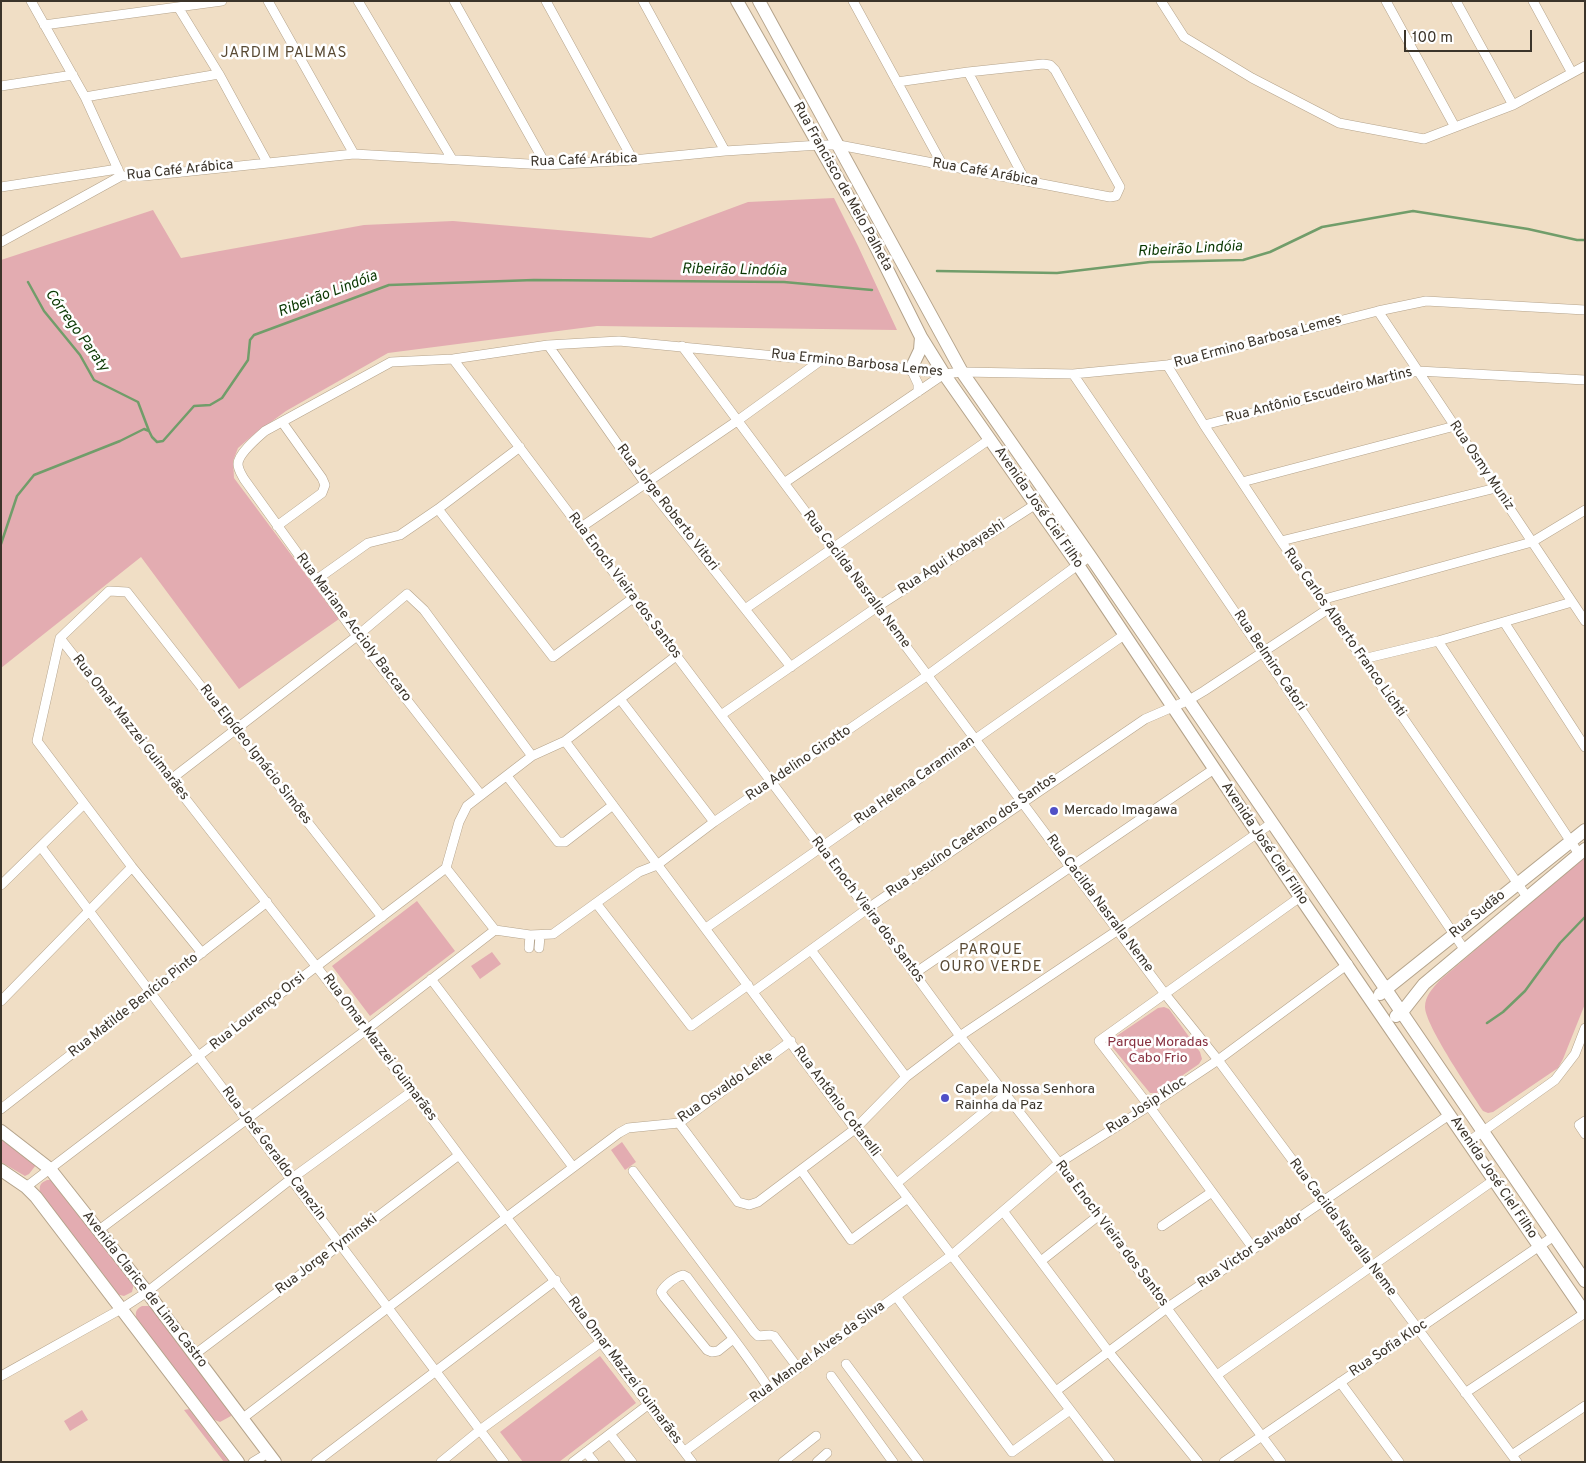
<!DOCTYPE html>
<meta charset="utf-8">
<style>
body{margin:0}
#map{position:relative;width:1586px;height:1463px;overflow:hidden;background:#f0dec5;font-family:Overpass,sans-serif}
canvas{display:block}
.frame{position:absolute;inset:0;border:2px solid #3b342a;pointer-events:none}
.scale{position:absolute;left:1404px;top:30px;width:128px;height:22px;box-sizing:border-box;border:2px solid #3b342a;border-top:0;padding-left:6px;font-size:15px;line-height:18px;white-space:nowrap;color:#3b342a;-webkit-text-stroke:4px #fff;paint-order:stroke}
</style>
<div id="map">
<canvas width="1586" height="1463"></canvas>
<div class="frame"></div>
<div class="scale">100 m</div>
</div>
<script>
const g = document.querySelector('canvas').getContext('2d');
g.lineJoin = 'round';
function fill(path, color) { g.fillStyle = color; g.fill(path, 'evenodd'); }
function trace(path, color, width, dash) { g.strokeStyle = color; g.lineWidth = width; g.lineCap = dash ? 'butt' : 'round'; g.setLineDash(dash || []); g.stroke(path); }
function drawText(font, color, halo, rows, align = 'center') {
  g.font = font + ' Overpass,sans-serif'; g.lineWidth = 5; g.setLineDash([]); g.textBaseline = 'middle'; g.strokeStyle = halo; g.fillStyle = color; for (const [text, x, y, turn = 0] of rows) {
    g.save(); g.translate(x, y); g.rotate((+turn || 0) * Math.PI / 180); g.textAlign = isNaN(turn) ? turn : align; if (halo) g.strokeText(text, 0, 0); g.fillText(text, 0, 0); g.restore();
  }
}
const green = new Path2D(`
 M834 198 858 246 897 330 597 326 388 353 286 411 252 436 238 448 233 461 234 478 339 619 239 689 141 557 1 668V260L153 210 181 258 364 225 453 221 651 238 748 202Z
 M1585 856V1004L1563 1059 1558 1068 1493 1112 1488 1113 1483 1111C1471 1092 1425 1025 1425 1007 1425 996 1433 988 1439 981Z
 M417 901 455 951 370 1016 332 966Z
 M492 952 501 964 480 979 471 966Z
 M1164 1007 1169 1009 1200 1052 1202 1059 1199 1064 1157 1093H1150L1113 1048 1112 1043 1115 1037 1158 1008Z
 M1 1138 36 1165 29 1174 25 1176 1 1162Z
 M622 1142 636 1162 625 1170 611 1150Z
 M47 1180H54L134 1283 132 1292 124 1296 116 1294 40 1193C39 1186 40 1183 47 1180Z
 M142 1306H150L154 1310 231 1413V1416L220 1422 212 1419 138 1323C135 1315 134 1310 142 1306Z
 M600 1356 636 1403 559 1462H523L500 1432Z
 M189 1409 229 1462H224L184 1410Z
 M82 1410 88 1420 70 1431 64 1421Z`);
const stream = new Path2D(`
 M937 271 1057 273 1150 262 1243 260 1270 252 1322 227 1413 211 1528 229 1577 240H1585
 M28 282 44 311 80 355 94 380 138 402 149 431
 M1 544 17 496 34 475 120 441 144 429 149 431 152 437 157 442 163 441 194 406 210 405 222 398 248 360 250 340 254 335 389 285 534 280 784 282 872 290
 M1487 1023 1503 1012 1525 991 1560 943 1585 917`);
const street = new Path2D(`
 M31 1 85 97 121 176
 M268 1 354 154
 M358 1 452 159
 M454 1 546 165
 M546 1 633 160
 M643 1 725 151
 M853 1 943 166
 M1161 1 1184 37 1252 78 1339 123 1424 139 1513 105 1585 66
 M1386 1 1455 127
 M1456 1 1513 105
 M1533 1 1572 73
 M178 7 219 74 267 162
 M44 25 222 1
 M968 72 1025 180
 M1 86 73 75
 M85 97 219 74
 M1 187 118 169
 M1 242 121 176H144L354 154 546 165 633 160 725 151 820 145H839L1110 197 1116 196 1120 187 1055 70 1050 65 1043 64 968 72 897 82
 M1378 311 1585 621
 M548 345 645 483 791 667
 M682 346 1165 994 1218 1060 1517 1462
 M453 359 867 909 960 1036 1059 1163 1281 1462
 M1167 365 1204 425 1281 541 1527 897
 M911 369 918 384V392
 M1073 374 1464 949
 M1204 425 1418 371 1585 380
 M1242 482 1455 426
 M784 483 944 374
 M438 509 553 657 633 598
 M277 526 322 493 325 485 322 478 282 422
 M580 528 737 421 820 361
 M1281 541 1496 488
 M316 580 368 543 400 535 438 509 520 447
 M1321 600 1532 542 1585 510
 M745 609 990 439
 M1504 622 1585 747
 M60 638 366 1030 459 1155 692 1462
 M1438 641 1579 854
 M1363 659 1438 641 1572 602
 M620 699 714 822
 M721 715 877 607 1036 504
 M565 741 855 1129 1110 1462
 M507 776 558 842H565L613 805
 M170 780 357 636 407 594 424 610 532 756
 M481 795 357 636 244 479C242 475 238 470 238 464 238 454 257 438 265 431L391 362 453 359 548 345 619 341 911 369 944 374 962 372 1073 374 1167 365 1378 311 1426 301 1585 310
 M41 847 504 1462
 M446 868 495 930
 M1 885 84 804
 M596 903 691 1026 748 985
 M706 928 1124 635
 M495 930 530 935 553 934 639 872 657 865 714 822 928 675 1090 556
 M529 948 530 935
 M539 948 540 936
 M811 950 906 1077
 M202 953 132 867 37 741 60 638 109 591 127 592 382 917
 M915 973 1214 769
 M431 979 573 1167
 M753 992 867 909 1145 719 1189 700 1204 691 1328 609
 M1 1001 132 867
 M1 1109 267 902
 M1585 1121 1579 1125 1585 1134
 M679 1123 738 1202 749 1205 758 1202 855 1129 906 1077 960 1036 1118 930 1272 823
 M1468 1142 1555 1080 1575 1054 1585 1028
 M801 1170 851 1240 908 1198
 M633 1171 754 1332 758 1336 770 1335 774 1336 798 1368
 M897 1183 1006 1094
 M26 1187 446 868 459 822 467 806 532 756 565 741 676 656
 M1003 1211 1108 1351 1198 1462
 M1162 1226 1212 1192
 M99 1230 366 1030 495 930
 M1253 1248 1149 1106 1099 1041 1300 897
 M1041 1261 1098 1216
 M896 1296 1012 1452 1070 1410
 M733 1339 718 1351 712 1352 707 1350 664 1297 661 1292C665 1285 675 1277 683 1275L687 1277C714 1314 744 1350 769 1389
 M194 1355 459 1155
 M846 1364 919 1462
 M1217 1375 1494 1180
 M1 1376 121 1309 147 1292 291 1179 411 1092
 M831 1376 893 1462
 M1340 1382 1399 1462
 M1056 1391 1167 1308 1449 1115
 M1465 1393 1585 1313
 M243 1418 507 1217 619 1133 628 1128 638 1127 679 1123 791 1041
 M610 1434 632 1462
 M685 1451 952 1255 1059 1163 1149 1106 1218 1060 1348 964
 M586 1452 594 1462
 M1512 1455 1585 1406
 M253 1462 268 1453
 M316 1462 556 1280
 M441 1462 480 1430 601 1342
 M573 1462 649 1404
 M783 1462 816 1436
 M817 1462 827 1453
 M1224 1462 1554 1236`);
const secondary = new Path2D(`
 M737 1 871 237 921 337 944 374 1078 565 1300 897 1585 1313
 M759 1 962 372 1090 556 1585 1281
 M911 369 920 350 921 337
 M1380 994 1585 830
 M1396 1016 1402 1012 1424 984 1585 849
 M1 1131 50 1169 147 1292 275 1462
 M1 1170 26 1187 36 1197 238 1462`);
const markers = [
 [1054,811,5,"#5050c7"],
 [945,1098,5,"#5050c7"]
];
const streetNames = [
 ["Rua Café Arábica",584,161,-2],
 ["Rua Café Arábica",180,171,-6],
 ["Rua Café Arábica",985,173,10],
 ["Rua Francisco de Melo Palheta",842,187,61],
 ["Rua Ermino Barbosa Lemes",1258,342,-15],
 ["Rua Ermino Barbosa Lemes",857,364,6],
 ["Rua Antônio Escudeiro Martins",1319,396,-14],
 ["Rua Osmy Muniz",1481,466,56],
 ["Rua Jorge Roberto Vitori",667,508,52],
 ["Avenida José Ciel Filho",1038,508,55],
 ["Rua Agui Kobayashi",952,558,-33],
 ["Rua Cacilda Nasralla Neme",856,580,53],
 ["Rua Enoch Vieira dos Santos",624,586,53],
 ["Rua Mariane Accioly Baccaro",353,628,53],
 ["Rua Carlos Alberto Franco Lichti",1344,633,55],
 ["Rua Belmiro Catori",1269,661,56],
 ["Rua Omar Mazzei Guimarães",130,728,52],
 ["Rua Elpídeo Ignácio Simões",255,755,52],
 ["Rua Adelino Girotto",799,764,-34],
 ["Rua Helena Caraminan",915,781,-35],
 ["Rua Jesuíno Caetano dos Santos",972,836,-35],
 ["Avenida José Ciel Filho",1264,844,56],
 ["Rua Cacilda Nasralla Neme",1099,904,53],
 ["Rua Enoch Vieira dos Santos",867,910,53],
 ["Rua Sudão",1478,915,-39],
 ["Rua Matilde Benício Pinto",134,1006,-38],
 ["Rua Lourenço Orsi",258,1012,-38],
 ["Rua Omar Mazzei Guimarães",379,1048,53],
 ["Rua Osvaldo Leite",726,1088,-35],
 ["Rua Antônio Cotarelli",836,1102,53],
 ["Rua Josip Kloc",1147,1106,-33],
 ["Rua José Geraldo Canezin",273,1154,53],
 ["Avenida José Ciel Filho",1493,1178,56],
 ["Rua Cacilda Nasralla Neme",1342,1228,53],
 ["Rua Enoch Vieira dos Santos",1111,1234,53],
 ["Rua Victor Salvador",1251,1251,-34],
 ["Rua Jorge Tyminski",327,1255,-37],
 ["Avenida Clarice de Lima Castro",144,1290,52],
 ["Rua Sofia Kloc",1389,1349,-34],
 ["Rua Manoel Alves da Silva",818,1353,-36],
 ["Rua Omar Mazzei Guimarães",624,1371,53]
];
const poiNames = [
 ["Mercado Imagawa",1064,811],
 ["Capela Nossa Senhora",955,1090],
 ["Rainha da Paz",955,1106]
];
const parkNames = [
 ["Parque Moradas",1158,1043],
 ["Cabo Frio",1158,1059]
];
const neighbourhoodNames = [
 ["JARDIM PALMAS",284,54],
 ["PARQUE",991,951],
 ["OURO VERDE",991,968]
];
const waterNames = [
 ["Ribeirão Lindóia",1190,250,-3],
 ["Ribeirão Lindóia",734,271,1],
 ["Ribeirão Lindóia",328,295,-21],
 ["Córrego Paraty",76,331,54]
];
fill(green, '#e3acb1');
trace(stream, '#719d6a', 2.5);
trace(street, '#b4a38b', 10);
trace(secondary, '#b4a38b', 14);
trace(street, '#fff', 9);
trace(secondary, '#fff', 12);
for (const [x, y, r, color] of markers) { const dot = new Path2D(); dot.arc(x, y, r, 0, 2 * Math.PI); g.fillStyle = color; g.fill(dot); trace(dot, '#fff', 2); }
drawText('14px', '#3b342a', '#fff', streetNames);
drawText('14px', '#3b342a', '#fff', poiNames, 'left');
drawText('14px', '#86303f', '#fff', parkNames);
g.letterSpacing = '1px';
drawText('15px', '#594a34', '#fff', neighbourhoodNames);
g.letterSpacing = '0px';
drawText('italic 15px', '#093701', '#fff', waterNames);
</script>
